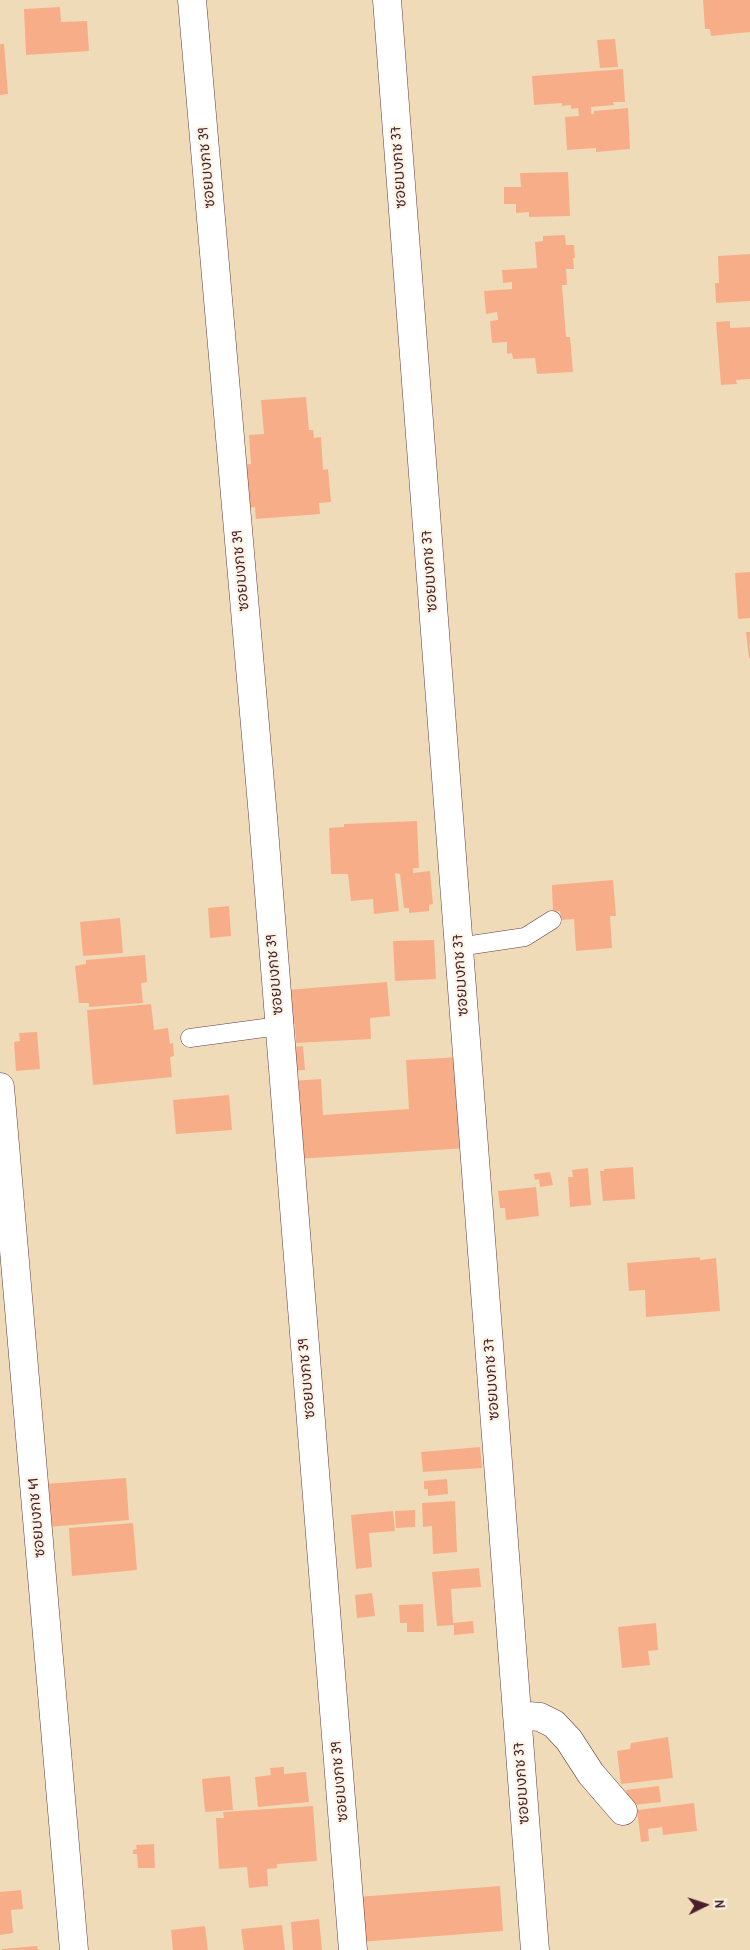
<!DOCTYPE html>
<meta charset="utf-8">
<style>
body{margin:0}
#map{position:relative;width:750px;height:1950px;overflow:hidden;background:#f0dbb9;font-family:"Patrick Hand",sans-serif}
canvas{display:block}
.north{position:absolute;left:680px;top:1880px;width:50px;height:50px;-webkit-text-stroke:4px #fcf5e5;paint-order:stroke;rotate:86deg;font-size:14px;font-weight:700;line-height:20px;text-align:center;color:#4a1f2b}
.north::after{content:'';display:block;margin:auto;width:18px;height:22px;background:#4a1f2b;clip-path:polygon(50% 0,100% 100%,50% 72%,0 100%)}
</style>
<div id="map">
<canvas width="750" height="1950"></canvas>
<div class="north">N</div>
</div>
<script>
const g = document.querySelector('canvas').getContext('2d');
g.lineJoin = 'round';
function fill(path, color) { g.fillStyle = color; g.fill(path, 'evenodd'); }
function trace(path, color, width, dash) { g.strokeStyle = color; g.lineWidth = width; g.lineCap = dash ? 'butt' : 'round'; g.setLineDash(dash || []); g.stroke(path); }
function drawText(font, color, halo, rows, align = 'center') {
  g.font = font + ' "Patrick Hand","Playpen Sans Thai",sans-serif'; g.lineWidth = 4.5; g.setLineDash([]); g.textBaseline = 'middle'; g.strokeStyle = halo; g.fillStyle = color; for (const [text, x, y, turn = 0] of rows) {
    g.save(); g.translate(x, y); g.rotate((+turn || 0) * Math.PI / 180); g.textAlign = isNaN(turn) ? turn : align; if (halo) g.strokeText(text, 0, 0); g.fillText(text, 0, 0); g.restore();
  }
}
const building = new Path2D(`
 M703 0H750V32L711 36 710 29H705Z
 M60 7 61 22 87 21 89 51 26 55 24 9Z
 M615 39 618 67 600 68 597 40Z
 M0 44H4L8 94 0 95Z
 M623 69 625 102H613L614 105 591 107V114H594V111L628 108 630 149 596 152V148L567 150 565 117 579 116 578 108 571 109V105L562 106V103L534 105 532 76Z
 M568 172 570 216 529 217V212L516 213V204H504V187H521L520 173Z
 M565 235 566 245H574L575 258H573L574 269H566L567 285H562L566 337H570L573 372 537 374 535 358 513 359 512 353 507 354V342L492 343 490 321 498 320 497 312 486 314 484 291 512 289V282L503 283 502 270 537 268 535 242 543 241V236Z
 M750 254V301L716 303 715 283H719L718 256Z
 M730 321V328L750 327V379L736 380 737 384 721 385 716 322Z
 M306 397 309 430H313L314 438 321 437 323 470 328 469 331 502 319 503 320 514 256 519 255 507 243 508 240 465 251 464 249 435 264 434 261 400Z
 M750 572V618L738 619 735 573Z
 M746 632H750V658H749Z
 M417 821 419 868H413V873L430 871 433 904 429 905V911L409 913V908H404L400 874 395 873 399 911 374 914 373 899 351 901 348 874H331L329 828 344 827V824Z
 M613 880 616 916H610L612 948 576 951 574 919 561 920 560 911 553 912 552 885Z
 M229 906 231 936 210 938 208 908Z
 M120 918 123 953 83 956 80 922Z
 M434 940 436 979 395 981 393 941Z
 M145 955 147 982 141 983 143 1003 89 1007V1003H79L75 966 86 964V960Z
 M387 982 390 1016 370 1018 371 1039 296 1043 295 1024 289 1025 286 990Z
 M151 1004 154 1030 168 1028 170 1044 173 1043 174 1056 170 1057 172 1077 93 1085 87 1010Z
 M37 1032 40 1069 16 1071 14 1042 20 1041 19 1033Z
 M303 1046 305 1070 287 1071 285 1048Z
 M461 1057 466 1148 297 1159 292 1081 321 1079 323 1115 409 1109 406 1060Z
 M229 1095 232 1130 176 1134 173 1100Z
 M633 1167 635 1199 603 1201 600 1171H604V1169Z
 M588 1168 591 1205 570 1207 568 1177H573L572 1170Z
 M550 1172 553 1185 540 1187 539 1179 535 1180 534 1174Z
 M536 1187 539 1216 506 1220 505 1208H500L498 1191Z
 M700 1257V1260L716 1258 720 1311 646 1317 645 1290 629 1291 627 1263Z
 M480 1447 482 1468 423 1472 421 1452Z
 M126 1478 129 1520 48 1527 45 1484Z
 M447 1479 448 1494 428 1496V1489H424V1481Z
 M455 1501 457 1552 433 1554 432 1526 423 1527 422 1503Z
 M415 1510V1527L396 1528 395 1511Z
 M393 1511 395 1531 369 1533 372 1567 356 1569 351 1515Z
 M133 1523 137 1570 72 1576 69 1528Z
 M479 1568 481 1587 451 1589 453 1623 473 1621 474 1633 454 1635V1625L437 1626 432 1572Z
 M372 1593 375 1616 357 1618 355 1595Z
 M423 1604 424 1632H407V1623H400L399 1605Z
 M656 1623 658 1650 648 1651 650 1665 622 1668 618 1627Z
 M668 1737 673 1778 621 1784 617 1751 630 1749 631 1743Z
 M284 1767V1774L306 1772 309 1802 258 1807 255 1777 271 1775 270 1768Z
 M230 1776 233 1810 205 1812 202 1779Z
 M659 1786 661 1802 634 1805 629 1817 626 1790Z
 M694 1803 697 1831 663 1835 662 1827 648 1829 649 1841 641 1842 637 1810Z
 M313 1806 317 1861 277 1864V1868L267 1869 268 1886 249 1888 247 1867 219 1869 216 1818H224L223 1812Z
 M154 1844 155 1868H138L137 1854H133V1850L137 1849 136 1845Z
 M500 1886 503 1931 360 1942 357 1897Z
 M21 1890 23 1909 11 1910 13 1933 0 1935V1892Z
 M319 1919 322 1950H293L291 1922Z
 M282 1925 285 1950H244L241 1929Z
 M205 1926 208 1950H173L171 1930Z
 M37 1946 38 1950H2V1949Z`);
const lane = new Path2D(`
 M458 947 525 937 552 920
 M190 1038 279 1026`);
const street = new Path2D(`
 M192 0 263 817 353 1950
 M387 0 535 1950
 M0 1087 74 1950
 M517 1715 540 1717 554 1724 569 1740 591 1774 623 1811`);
const streetNames = [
 ["ซอยบงกช 37",399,167,-94],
 ["ซอยบงกช 39",207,168,-95],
 ["ซอยบงกช 39",241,571,-95],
 ["ซอยบงกช 37",430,571,-94],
 ["ซอยบงกช 39",275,975,-95],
 ["ซอยบงกช 37",461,975,-94],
 ["ซอยบงกช 39",307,1379,-95],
 ["ซอยบงกช 37",492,1379,-94],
 ["ซอยบงกช 41",37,1518,-95],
 ["ซอยบงกช 39",340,1782,-95],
 ["ซอยบงกช 37",522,1783,-94]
];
fill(building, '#f7ae88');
trace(lane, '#633b40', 19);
trace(street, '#633b40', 29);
trace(lane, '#fff', 18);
trace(street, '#fff', 28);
drawText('15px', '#4a1f2b', '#fcf5e5', streetNames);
</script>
